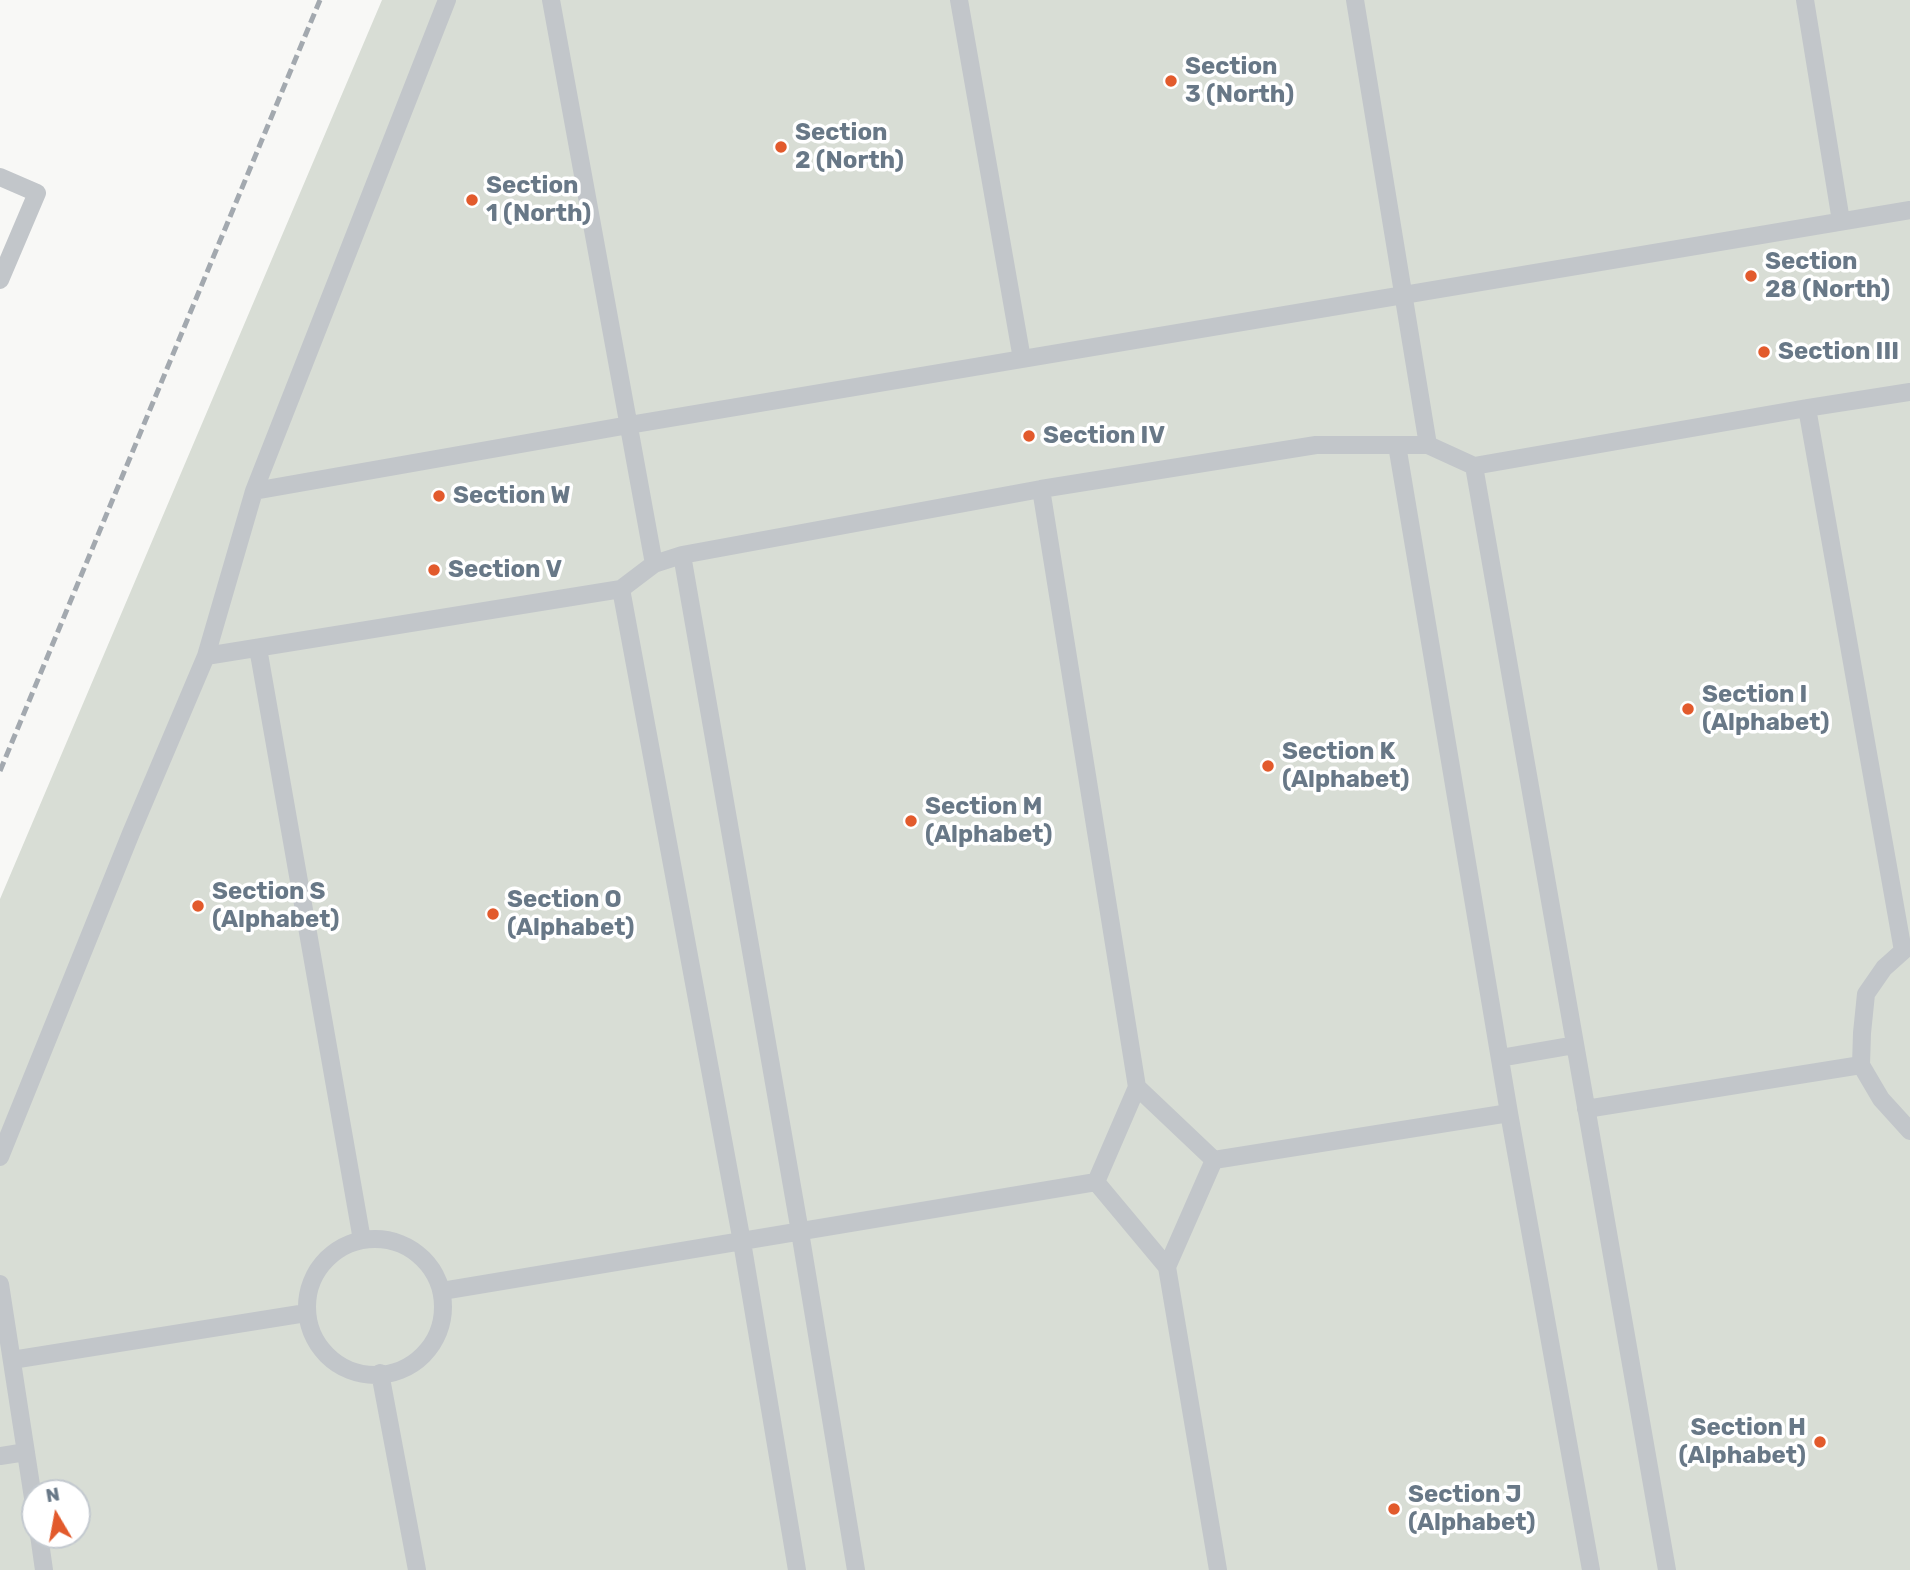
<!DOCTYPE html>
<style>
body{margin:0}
#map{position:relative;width:1910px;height:1570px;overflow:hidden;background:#f8f8f6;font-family:Rubik,sans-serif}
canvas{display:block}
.north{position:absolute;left:21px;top:1479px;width:70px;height:70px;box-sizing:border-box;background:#fff;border:2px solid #c3c9cf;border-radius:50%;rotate:350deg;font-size:19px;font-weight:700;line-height:28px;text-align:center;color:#687887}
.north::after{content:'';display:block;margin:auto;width:24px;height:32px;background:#e25a2c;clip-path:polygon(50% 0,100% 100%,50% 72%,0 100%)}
</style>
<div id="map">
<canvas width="1910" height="1570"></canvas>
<div class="north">N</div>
</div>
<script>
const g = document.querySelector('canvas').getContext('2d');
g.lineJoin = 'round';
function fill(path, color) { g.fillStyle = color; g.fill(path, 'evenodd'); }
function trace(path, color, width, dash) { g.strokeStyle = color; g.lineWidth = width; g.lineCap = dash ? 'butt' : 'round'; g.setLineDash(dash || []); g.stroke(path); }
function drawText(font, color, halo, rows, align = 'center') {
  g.font = font + ' Rubik,sans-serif'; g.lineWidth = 7; g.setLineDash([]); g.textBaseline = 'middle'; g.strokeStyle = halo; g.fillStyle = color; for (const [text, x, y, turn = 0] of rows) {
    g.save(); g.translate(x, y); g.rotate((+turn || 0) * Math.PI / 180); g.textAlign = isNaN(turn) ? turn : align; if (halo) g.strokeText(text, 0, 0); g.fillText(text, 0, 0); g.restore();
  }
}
const green = new Path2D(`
 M382 0H1910V1570H0V899ZM35 1493H77V1535H35Z`);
const service = new Path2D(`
 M551 0 654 564
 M959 0 1022 359
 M1355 0 1428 445
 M1805 0 1841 221
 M0 177 37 193 0 280
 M1807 408 1903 951
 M1397 445 1509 1113 1591 1570
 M1474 466 1667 1570
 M1041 489 1137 1087
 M254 491 629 425 1910 210
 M682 555 800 1232 856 1570
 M621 589 742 1242 797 1570
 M258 648 362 1240
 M206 656 621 589 654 564 682 555 1041 489 1316 445H1428L1474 466 1807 408 1910 392
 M1903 951 1884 968 1866 994 1862 1033 1861 1065 1881 1099 1910 1131
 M1500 1058 1575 1045
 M1137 1087 1214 1160 1167 1267 1096 1182Z
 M1586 1109 1861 1065
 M0 1157 131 833 206 656 254 491 447 0
 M1214 1160 1509 1113
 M307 1307a68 68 0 1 1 136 0a68 68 0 1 1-136 0Z
 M1167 1267 1218 1570
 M0 1284 35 1511
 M442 1291 1096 1182
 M12 1360 306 1313
 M380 1373 417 1570
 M0 1456 26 1452
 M39 1535 44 1570`);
const rail = new Path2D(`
 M0 771 320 0`);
const markers = [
 [1171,81,7,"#e25a2c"],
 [781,147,7,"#e25a2c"],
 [472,200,7,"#e25a2c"],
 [1751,276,7,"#e25a2c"],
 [1764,352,7,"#e25a2c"],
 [1029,436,7,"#e25a2c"],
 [439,496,7,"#e25a2c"],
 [434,570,7,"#e25a2c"],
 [1688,709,7,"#e25a2c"],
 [1268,766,7,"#e25a2c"],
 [911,821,7,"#e25a2c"],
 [198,906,7,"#e25a2c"],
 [493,914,7,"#e25a2c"],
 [1820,1442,7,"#e25a2c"],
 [1394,1509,7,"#e25a2c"]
];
const poiNames = [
 ["Section",1185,67],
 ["3 (North)",1185,95],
 ["Section",795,133],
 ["2 (North)",795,161],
 ["Section",486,186],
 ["1 (North)",486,214],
 ["Section",1765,262],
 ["28 (North)",1765,290],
 ["Section III",1778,352],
 ["Section IV",1043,436],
 ["Section W",453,496],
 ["Section V",448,570],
 ["Section I",1702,695],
 ["(Alphabet)",1702,723],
 ["Section K",1282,752],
 ["(Alphabet)",1282,780],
 ["Section M",925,807],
 ["(Alphabet)",925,835],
 ["Section S",212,892],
 ["(Alphabet)",212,920],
 ["Section O",507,900],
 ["(Alphabet)",507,928],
 ["Section H",1806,1428,"right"],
 ["(Alphabet)",1806,1456,"right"],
 ["Section J",1408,1495],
 ["(Alphabet)",1408,1523]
];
fill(green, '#d8ddd5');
trace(service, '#c2c6ca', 18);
trace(rail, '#a3a9af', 5, [10, 5]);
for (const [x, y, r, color] of markers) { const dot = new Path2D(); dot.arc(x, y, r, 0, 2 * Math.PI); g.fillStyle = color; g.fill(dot); trace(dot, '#fff', 2.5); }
drawText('bold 24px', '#687887', '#fff', poiNames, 'left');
</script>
